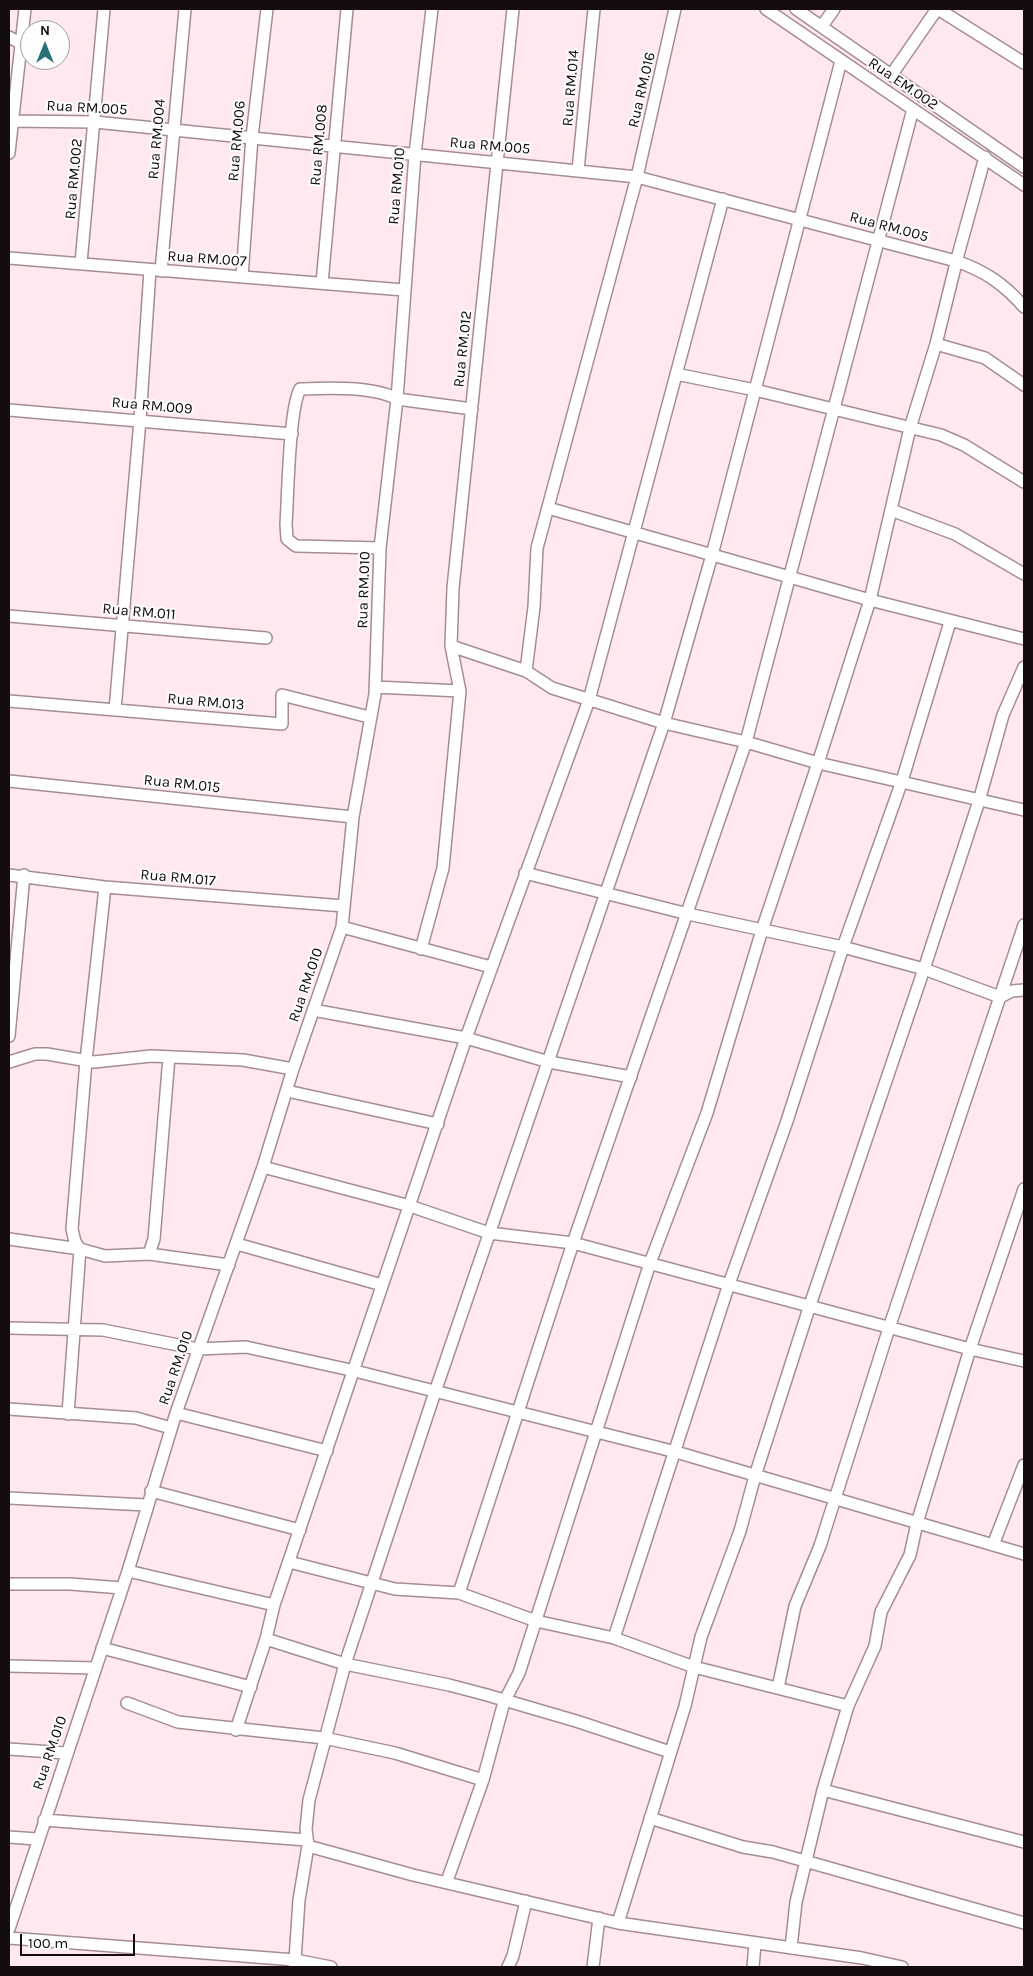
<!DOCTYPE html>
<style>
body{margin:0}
#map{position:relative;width:1033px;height:1976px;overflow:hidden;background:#ffe9ee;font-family:Karla,sans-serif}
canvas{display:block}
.frame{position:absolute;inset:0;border:10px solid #140c0e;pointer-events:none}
.north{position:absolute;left:20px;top:20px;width:50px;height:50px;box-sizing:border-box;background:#fdfdfd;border:1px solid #a09d9d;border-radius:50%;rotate:0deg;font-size:14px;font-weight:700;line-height:20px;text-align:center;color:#140c0e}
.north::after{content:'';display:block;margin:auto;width:18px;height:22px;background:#277178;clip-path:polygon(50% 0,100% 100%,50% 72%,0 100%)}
.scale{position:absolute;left:20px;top:1934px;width:115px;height:22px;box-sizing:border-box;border:2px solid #140c0e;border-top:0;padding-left:6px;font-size:15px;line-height:18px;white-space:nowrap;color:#140c0e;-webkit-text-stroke:4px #fdfdfd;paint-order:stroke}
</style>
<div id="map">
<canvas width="1033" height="1976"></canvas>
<div class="frame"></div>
<div class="north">N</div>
<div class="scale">100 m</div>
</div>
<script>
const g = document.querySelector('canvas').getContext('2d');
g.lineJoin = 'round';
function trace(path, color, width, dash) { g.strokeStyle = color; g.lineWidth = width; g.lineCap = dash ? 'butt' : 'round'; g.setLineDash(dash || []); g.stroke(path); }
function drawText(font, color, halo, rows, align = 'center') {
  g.font = font + ' Karla,sans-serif'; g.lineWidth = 4; g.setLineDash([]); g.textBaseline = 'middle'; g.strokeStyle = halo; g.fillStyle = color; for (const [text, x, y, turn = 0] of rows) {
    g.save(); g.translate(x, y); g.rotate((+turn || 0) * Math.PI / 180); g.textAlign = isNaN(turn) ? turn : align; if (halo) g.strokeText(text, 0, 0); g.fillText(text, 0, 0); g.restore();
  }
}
const minor = new Path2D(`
 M766 9 1024 185
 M796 9 1024 167
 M938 9 1024 63
 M822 26 834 9
 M9 37 22 44
 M892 74 937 9
 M12 121 95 122 637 177 956 261C985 271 1004 284 1024 307
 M9 153 25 9
 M578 170 594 9
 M9 258 404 290
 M81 263 104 9
 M161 271 185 9
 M242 277 252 137 267 9
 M322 283 347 9
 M936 344 985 358 1024 385
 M676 374 755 390 941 435 964 445 1024 482
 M9 410 292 434
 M548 508 870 600 1024 639
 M891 510 955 534 1024 574
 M380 548 296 546 287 539 286 524C288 495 289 410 300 389 328 388 373 386 397 399L472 409
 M9 616 266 638
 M451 646 526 671 552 688 664 723 746 742 818 763 1024 810
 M526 671 534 607 537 548 637 177 675 9
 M375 687 460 691
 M9 701 282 724V695L369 717
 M115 710 140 420 150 270
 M9 781 353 817
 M525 873 688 914 843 947 924 969 1000 997 1012 991 1024 990
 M9 875 105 887 344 906
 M342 927 491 967
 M421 949 443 868 460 691 451 646 453 588 513 9
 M313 1010 466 1038 549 1062 631 1077
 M9 1036 24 875
 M9 1062 35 1054H47L94 1062 151 1056 243 1060 293 1069
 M287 1091 438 1124
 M263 1167 410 1206 489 1233 573 1243 970 1349 1024 1361
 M9 1239 80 1249 105 1256 149 1254 229 1265
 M237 1244 382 1285
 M149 1254 154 1239 169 1057
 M9 1328 103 1330 198 1349 246 1347 355 1371 676 1452 1024 1554
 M9 1409 136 1418 171 1428
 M176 1413 327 1451
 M68 1414 80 1249 75 1242 72 1229 86 1061 105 887
 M151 1491 300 1530
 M9 1498 146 1505
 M993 1545 1024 1465
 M289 1562 395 1589 459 1593 536 1621 614 1638 694 1667 848 1706
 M128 1571 274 1605
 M9 1584H70L122 1588
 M459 1593 573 1243 746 742 913 109
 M614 1638 729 1284 786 1124 843 947 902 781 950 622
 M266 1639 345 1664 449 1685 487 1695 576 1721 670 1752
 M102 1648 251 1687
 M9 1666 95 1668
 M778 1688 795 1606 820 1546 890 1325 1024 925
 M127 1703 178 1722 324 1738 395 1753 483 1780
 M236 1730 266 1639 274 1605 466 1038 589 700 723 199
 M9 1749 66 1753
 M823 1790 1024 1842
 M650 1818 743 1847 773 1852 1024 1923
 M44 1820 307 1840
 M9 1837 37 1839
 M308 1846 306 1829 309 1800 345 1664 435 1392 664 723 712 555 841 61
 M447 1881 483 1780 504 1702 519 1673 650 1263 707 1113 762 930 818 763 870 600 910 428 936 344 958 255 985 157
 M618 1923 685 1706 701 1637 740 1531 755 1476 810 1305 924 969 979 801 1003 715 1024 667
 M9 1929 128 1571 176 1413 263 1167 293 1069 342 927 353 817 375 694 380 548 397 399 415 154 432 9
 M9 1938 295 1960 299 1900 308 1846 413 1875 618 1923 862 1958 902 1967
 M791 1948 796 1902 823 1790 848 1706 875 1646 881 1612 910 1555 917 1523 970 1349 1024 1189
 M294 1967 295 1960 331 1967
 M508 1967 513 1956 526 1901
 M593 1967 599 1918
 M753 1967 755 1944`);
const streetNames = [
 ["Rua EM.002",903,84,34],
 ["Rua RM.014",571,88,-85],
 ["Rua RM.016",642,90,-77],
 ["Rua RM.005",87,108,3],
 ["Rua RM.004",157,139,-85],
 ["Rua RM.006",237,141,-85],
 ["Rua RM.008",319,145,-85],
 ["Rua RM.005",490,146,5],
 ["Rua RM.002",74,179,-85],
 ["Rua RM.010",397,186,-85],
 ["Rua RM.005",889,227,15],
 ["Rua RM.007",207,259,4],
 ["Rua RM.012",463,349,-84],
 ["Rua RM.009",152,406,5],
 ["Rua RM.010",364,590,-88],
 ["Rua RM.011",139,612,5],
 ["Rua RM.013",206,702,5],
 ["Rua RM.015",182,784,6],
 ["Rua RM.017",178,878,5],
 ["Rua RM.010",306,985,-71],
 ["Rua RM.010",176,1368,-71],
 ["Rua RM.010",50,1753,-71]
];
trace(minor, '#a58d92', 14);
trace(minor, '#fff', 11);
drawText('15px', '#140c0e', '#fdfdfd', streetNames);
</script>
